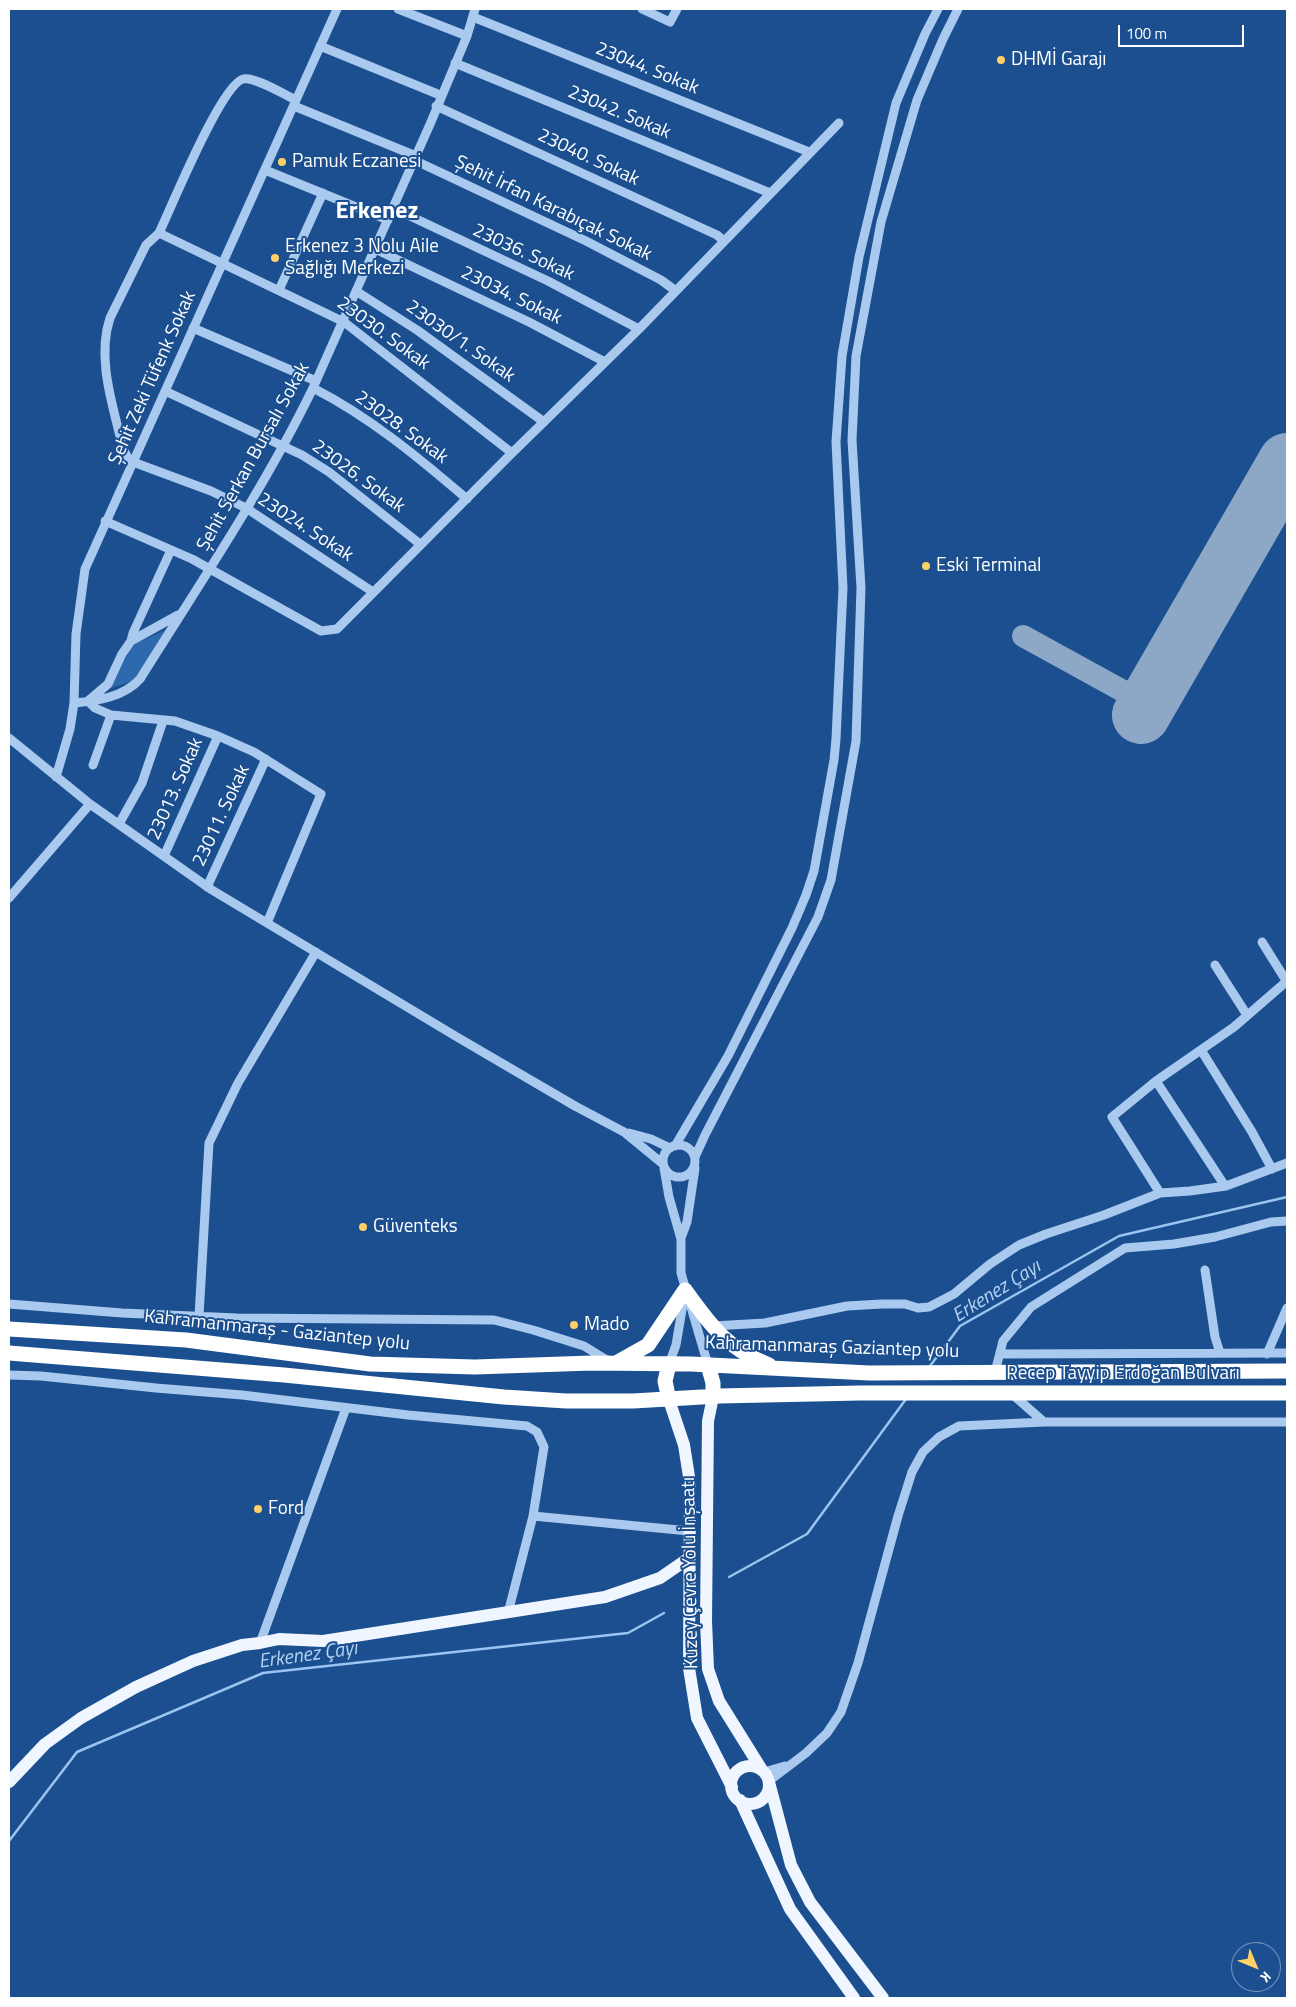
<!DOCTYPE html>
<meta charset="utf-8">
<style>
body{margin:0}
#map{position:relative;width:1296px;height:2007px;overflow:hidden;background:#1b4f8f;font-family:"Titillium Web",sans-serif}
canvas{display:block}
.frame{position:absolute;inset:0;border:10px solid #fff;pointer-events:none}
.north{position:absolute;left:1231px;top:1942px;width:50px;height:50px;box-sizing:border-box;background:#1b4f8f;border:1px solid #7695bc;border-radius:50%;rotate:135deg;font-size:14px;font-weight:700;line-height:20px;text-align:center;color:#fff}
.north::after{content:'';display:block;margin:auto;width:18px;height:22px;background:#ffd166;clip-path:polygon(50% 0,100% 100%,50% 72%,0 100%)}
.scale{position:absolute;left:1118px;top:25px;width:126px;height:22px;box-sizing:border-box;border:2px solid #fff;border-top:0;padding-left:6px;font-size:15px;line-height:18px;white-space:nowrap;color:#fff;-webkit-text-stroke:4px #1b4f8f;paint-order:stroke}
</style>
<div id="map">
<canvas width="1296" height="2007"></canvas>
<div class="frame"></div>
<div class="north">K</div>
<div class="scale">100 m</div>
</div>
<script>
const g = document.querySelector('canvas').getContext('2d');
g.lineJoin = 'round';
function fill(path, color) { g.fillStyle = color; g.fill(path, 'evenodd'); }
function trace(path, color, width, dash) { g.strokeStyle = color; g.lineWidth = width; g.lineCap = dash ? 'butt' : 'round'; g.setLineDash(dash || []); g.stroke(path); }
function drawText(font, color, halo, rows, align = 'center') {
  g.font = font + ' "Titillium Web",sans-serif'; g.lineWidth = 4; g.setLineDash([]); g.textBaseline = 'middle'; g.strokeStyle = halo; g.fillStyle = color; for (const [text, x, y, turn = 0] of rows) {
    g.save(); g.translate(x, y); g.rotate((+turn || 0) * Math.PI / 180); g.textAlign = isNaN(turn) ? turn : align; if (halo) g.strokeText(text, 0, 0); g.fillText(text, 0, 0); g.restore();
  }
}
const green = new Path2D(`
 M166 630 133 681 111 688 130 650 136 643Z`);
const stream = new Path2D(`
 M930 1366 960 1326 1119 1236 1287 1197
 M729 1577 807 1534 906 1399
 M9 1841 77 1752 263 1673 628 1633 664 1613`);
const taxiway = new Path2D(`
 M1023 636 1123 691 1141 692 1156 689`);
const runway = new Path2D(`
 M1141 715 1287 462`);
const minor = new Path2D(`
 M398 9 467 36
 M642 9 670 22 677 9
 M473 17 809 152
 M320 46 440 95
 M455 63 770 193
 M296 100C285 95 254 76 243 79 221 85 171 208 159 233L146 245 110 318C96 360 114 408 123 449L128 458 133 462 211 491 246 508 373 592
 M294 106 416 156
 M436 106 717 235 724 241
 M414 160 586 241 661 280 676 291
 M265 170 388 220
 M393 208 548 281 639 329
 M159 233 344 322 512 453
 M375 249 529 322 605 362
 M279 290 323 193
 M356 291 417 330 544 422
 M193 328 316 381
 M313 388C370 417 419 458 467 499
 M165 391 302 455 329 472 420 544
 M105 521 192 559 321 631 337 629 512 453 639 329 839 123
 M178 615 131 641 122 654 108 684 88 701 95 708 111 715 175 721 218 736 254 752 321 794 267 923
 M131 641 133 633 171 550
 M74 703C97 701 124 697 140 679 200 583 264 489 313 388L431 122 467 36 475 9
 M9 738 90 804 212 890 457 1037 575 1106 624 1132 663 1164
 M93 765 111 715
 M56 777 70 729 74 703 76 634 85 569 337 9
 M119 824 142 783 163 721
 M164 856 218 736
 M207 887 266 759
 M9 898 90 804
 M1262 942 1287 982
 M1215 965 1247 1015
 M1201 1050 1252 1132 1272 1169
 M1156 1081 1225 1186
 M629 1133 651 1139 670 1148
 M663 1161a16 16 0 1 1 32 0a16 16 0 1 1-32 0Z
 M675 1146 728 1056 792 928 806 895 814 871 834 760 836 739 843 588 836 442 842 356 859 257 896 103 925 34 938 9
 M695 1157 705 1135 818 917 831 880 856 741 861 588 852 440 856 356 881 222 917 100 943 39 958 9
 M664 1168 669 1197 681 1239V1273L708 1365
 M1160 1193 1112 1117 1156 1081 1234 1027 1287 981
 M681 1238 687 1222 695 1168
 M1205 1270 1215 1337 1220 1353
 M9 1304 122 1313 237 1318 494 1320 533 1330 584 1346 610 1362
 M199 1316 209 1143 238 1083 316 952
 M713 1326 765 1323 847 1306 882 1304H905L918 1308 929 1307 954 1294 990 1264 1019 1245 1046 1234 1104 1215 1160 1193 1190 1191 1226 1186 1287 1163
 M1000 1354 1287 1353
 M1267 1354 1287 1308
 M669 1364 676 1345 684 1298
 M995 1372 1003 1341 1031 1307 1125 1248 1174 1244 1215 1237 1271 1222 1287 1221
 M9 1375 41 1376 156 1388 242 1395 408 1415 527 1426 537 1432 544 1447 533 1516 689 1531
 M1012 1394 1044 1422H1287
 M508 1613 533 1516
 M260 1643 346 1408
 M764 1772 785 1766
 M769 1781 806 1753 827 1733 841 1712 858 1663 898 1516 912 1472 923 1452 939 1437 959 1426 1044 1422`);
const major = new Path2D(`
 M713 1397 708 1421 706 1621 708 1669 719 1701 762 1770
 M669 1400 684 1445 690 1483 689 1668 697 1718 732 1787
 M731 1785a19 19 0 1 1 38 0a19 19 0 1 1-38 0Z
 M9 1782 45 1744 81 1718 136 1687 193 1661 242 1645 260 1643 279 1639 323 1641 605 1597 660 1578 689 1558
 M769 1782 791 1865 810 1902 883 1998
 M740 1800 790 1909 854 1998`);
const highway = new Path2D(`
 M9 1329 186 1340 370 1364 475 1367 592 1363 691 1364 869 1373 1287 1371
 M9 1353 284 1375 504 1397 566 1401H633L719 1396 860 1393H1287
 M616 1363 648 1345 685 1290C711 1326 726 1348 769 1365
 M669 1364 665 1381 669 1400
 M708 1365 713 1383V1397`);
const markers = [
 [1001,60,5,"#ffd166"],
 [282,162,5,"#ffd166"],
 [275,258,5,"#ffd166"],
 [926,566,5,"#ffd166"],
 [363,1227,5,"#ffd166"],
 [574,1325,5,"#ffd166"],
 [258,1509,5,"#ffd166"]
];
const poiNames = [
 ["DHMİ Garajı",1011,60],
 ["Pamuk Eczanesi",292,162],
 ["Erkenez 3 Nolu Aile",285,247],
 ["Sağlığı Merkezi",285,269],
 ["Eski Terminal",936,566],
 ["Güventeks",373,1227],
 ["Mado",584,1325],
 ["Ford",268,1509]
];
const streetNames = [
 ["23044. Sokak",647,69,22],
 ["23042. Sokak",619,113,23],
 ["23040. Sokak",588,158,25],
 ["Şehit İrfan Karabıçak Sokak",553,209,26],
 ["23036. Sokak",523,253,25],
 ["23034. Sokak",511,296,26],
 ["23030. Sokak",383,334,36],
 ["23030/1. Sokak",460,342,35],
 ["Şehit Zeki Tüfenk Sokak",153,378,-66],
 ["23028. Sokak",401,428,36],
 ["Şehit Serkan Bursalı Sokak",254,457,-61],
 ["23026. Sokak",358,477,36],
 ["23024. Sokak",305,528,33],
 ["23013. Sokak",176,789,-66],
 ["23011. Sokak",222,816,-65],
 ["Kahramanmaraş - Gaziantep yolu",277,1331,6],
 ["Kahramanmaraş Gaziantep yolu",832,1348,2],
 ["Recep Tayyip Erdoğan Bulvarı",1123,1374],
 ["Kuzey Çevre Yolu İnşaatı",691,1573,-91]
];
const waterNames = [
 ["Erkenez Çayı",997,1292,-32],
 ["Erkenez Çayı",308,1656,-8]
];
const districtNames = [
 ["Erkenez",377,212]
];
fill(green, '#2e69ad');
trace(stream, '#9cc4f0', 2.5);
trace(taxiway, '#8da7c7', 22);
trace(runway, '#8da7c7', 58);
trace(minor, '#a9c9ee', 9);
trace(major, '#f0f6ff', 12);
trace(highway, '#fff', 15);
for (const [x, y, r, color] of markers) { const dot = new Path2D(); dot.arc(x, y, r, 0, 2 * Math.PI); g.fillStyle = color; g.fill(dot); trace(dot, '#1b4f8f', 2); }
drawText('19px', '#fff', '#1b4f8f', poiNames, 'left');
drawText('19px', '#fff', '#1b4f8f', streetNames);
drawText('italic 20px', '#b5d3f5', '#1b4f8f', waterNames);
drawText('bold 24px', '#fff', '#1b4f8f', districtNames);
</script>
